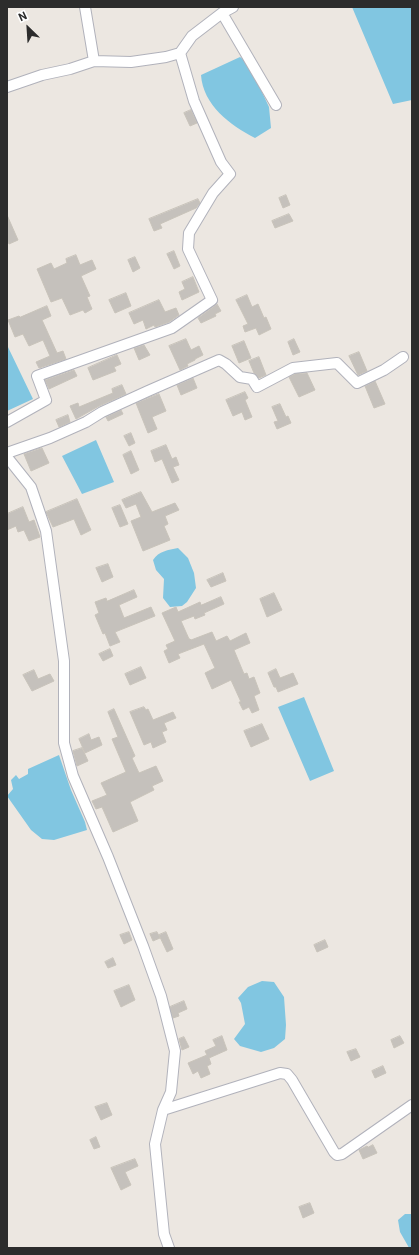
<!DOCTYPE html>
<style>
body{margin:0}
#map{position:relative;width:419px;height:1255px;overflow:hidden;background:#ece7e1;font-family:Roboto,sans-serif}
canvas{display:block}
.frame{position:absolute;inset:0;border:8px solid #2c2c2c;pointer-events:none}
.north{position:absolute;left:8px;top:8px;width:40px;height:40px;-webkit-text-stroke:3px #fff;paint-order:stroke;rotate:335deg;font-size:11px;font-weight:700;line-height:16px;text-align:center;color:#2c2c2c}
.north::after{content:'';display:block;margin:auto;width:14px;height:18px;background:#2c2c2c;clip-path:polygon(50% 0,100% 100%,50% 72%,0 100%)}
</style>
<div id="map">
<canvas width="419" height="1255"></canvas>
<div class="frame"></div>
<div class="north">N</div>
</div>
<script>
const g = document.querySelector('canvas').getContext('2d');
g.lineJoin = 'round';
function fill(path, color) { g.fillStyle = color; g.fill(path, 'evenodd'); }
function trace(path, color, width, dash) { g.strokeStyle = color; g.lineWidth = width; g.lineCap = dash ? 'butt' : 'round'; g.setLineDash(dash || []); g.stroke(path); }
const water = new Path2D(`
 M352 7H411L412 10V100L393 104Z
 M240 57 249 64 269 107 271 128 255 138C230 125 203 105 201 75Z
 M7 345 33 399 7 411Z
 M96 440 114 482 82 494 62 456Z
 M178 548 188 558 194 573 196 588 187 602 182 606 170 607 163 598 164 579 156 570 153 560C159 551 168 550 178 548Z
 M304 697 334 771 310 781 278 707Z
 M59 755 71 790 85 822 87 830 54 840 42 839 31 830 7 796 13 789 11 780 16 775 19 779 28 774V769Z
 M262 981 274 982 284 997 286 1025 285 1039 274 1048 261 1052 240 1046 234 1039 245 1024 241 1003 238 998 248 987Z
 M405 1214H412V1248H409L408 1246 400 1232 398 1220Z`);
const building = new Path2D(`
 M191 110 197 123 190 126 184 113Z
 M286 195 290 205 283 208 279 198Z
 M198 199 200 203 196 208 160 224 162 228 154 231 149 219Z
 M289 214 293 221 275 228 272 221Z
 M7 215 18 240 9 244 7 239Z
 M174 251 180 266 174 269 167 254Z
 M76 255 80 265 92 260 96 269 81 276 90 296 87 297 92 309 85 313 83 310 70 315 62 298 51 302 37 269 51 263 54 269 67 263 66 259Z
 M135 257 140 268 133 272 128 260Z
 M193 277 199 292 182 300 179 292 185 289 182 282Z
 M126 293 131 306 115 313 109 300Z
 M247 295 252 307 258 304 264 318 266 317 271 329 259 335 256 328 245 332 243 326 248 324 236 300Z
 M159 300 165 312 176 308 179 315 169 322 155 327 154 325 146 329 143 320 134 324 129 313Z
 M217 304 221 311 215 314 216 316 201 323 198 318Z
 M47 306 51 316 42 320 57 353 63 351 66 359 39 368 36 362 50 356 43 340 29 346 23 334 15 337 8 320 19 316 20 317Z
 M186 339 191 350 199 346 203 355 195 359V360L187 364 188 366 180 370 169 346Z
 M294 339 300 352 293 355 288 342Z
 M244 341 251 358 239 363 232 346Z
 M144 345 150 355 139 360 134 348Z
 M359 352 367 371 358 375 349 356Z
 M117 355 121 364 114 367 116 371 93 380 88 368Z
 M259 357 266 375 259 378 254 373 249 361Z
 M74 370 77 376 49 389 45 380Z
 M307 373 315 390 299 397 289 377 295 374Z
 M193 378 197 388 181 395 177 385Z
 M375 381 385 404 374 408 365 386Z
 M122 385 126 394 99 406 76 419 70 406 78 403 79 407 113 393 112 389Z
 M245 392 248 398 245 400 252 417 245 420 242 412 233 416 226 400Z
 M159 394 166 411 152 417 157 429 148 433 136 403Z
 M280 404 286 417 288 416 291 423 277 429 274 422 278 421 272 407Z
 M121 410 123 414 108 421 106 417Z
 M68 415 70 422 59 427 56 420Z
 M131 433 135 443 129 446 124 436Z
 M166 445 172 459 176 457 179 465 173 467 179 480 172 483 162 459 155 462 151 451Z
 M42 448 49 463 31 471 24 454Z
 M131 451 139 470 131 474 123 455Z
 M141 492 152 512 175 503 179 510 165 516 168 524 164 526 170 540 143 551 131 521 141 517 136 504 126 508 122 500Z
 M77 499 91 530 81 535 74 519 53 527 46 512Z
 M120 505 128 524 120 527 112 508Z
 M23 507 29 522 34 520 40 537 29 541 24 530 18 532 16 526 7 530V514Z
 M108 564 113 577 102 582 96 568Z
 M223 573 226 581 211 587 207 580Z
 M134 590 137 597 119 605 124 618 151 607 155 616 115 632 120 642 110 646 105 633 103 634 95 615 99 613 95 602 106 598 107 601Z
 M274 593 282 610 267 617 260 599Z
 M221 597 224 604 204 613 205 615 195 619 194 616 181 621 189 639H190L191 640 212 632 216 641 227 636 230 641 246 633 250 643 234 650 244 674 247 673 249 679 254 677 260 693 254 696 259 710 252 713 249 707 243 710 239 702H241L231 680 212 689 205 673 215 668 204 644 178 654 180 658 169 663 164 651 168 649 166 645 175 641 162 613 176 607 178 612 200 602 201 605Z
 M110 649 113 656 103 661 99 654Z
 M141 667 146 678 130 685 125 674Z
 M276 669 280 678 293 673 298 684 278 692 276 687H274L268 673Z
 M34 670 38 679 50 674 54 681 32 691 23 675Z
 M144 707 146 710 148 709 153 720 173 712 176 718 164 723 167 730 162 732 166 742 153 748 151 742 144 745 130 712Z
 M114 709 135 756 132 758 139 773 156 766 163 781 152 786 154 790 130 802 138 821 113 832 102 807 96 809 92 801 107 795 101 783 126 772 112 739 118 737 108 712Z
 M262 724 269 739 251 747 244 731Z
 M89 734 91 740 99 737 102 745 85 753 79 739Z
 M82 748 88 761 77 766 73 751Z
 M129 932 132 940 124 944 120 935Z
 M157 932 160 938 153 941 150 934Z
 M166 932 173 949 167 952 159 935Z
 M325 940 328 947 317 952 314 945Z
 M113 958 116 965 108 968 105 962Z
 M129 985 135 1000 121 1007 114 991Z
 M184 1001 187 1009 178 1013 179 1016 173 1018 170 1007Z
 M222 1036 227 1050 209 1058 211 1064 207 1066 210 1074 201 1078 198 1071 193 1074 188 1063 207 1055 205 1051 216 1046 213 1040Z
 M400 1036 404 1043 394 1048 391 1040Z
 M184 1037 189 1047 182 1050 179 1039Z
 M356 1049 360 1057 351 1061 347 1052Z
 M383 1066 386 1073 375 1078 372 1071Z
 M107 1103 112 1115 101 1120 95 1107Z
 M96 1137 100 1147 94 1149 90 1140Z
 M373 1145 377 1153 363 1159 359 1150 367 1146 368 1147Z
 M135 1159 138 1166 125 1172 131 1185 121 1190 111 1168Z
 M310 1203 314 1213 303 1218 299 1207Z`);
const street = new Path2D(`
 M85 7 94 61
 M222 13 276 105
 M180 53 192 36 222 13 233 7
 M7 87 42 75 70 69 94 61 131 62 166 57 180 53 194 101 221 162 230 174 213 193 189 233 188 249 212 300 172 328 37 376 46 400 7 422
 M7 453 50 438 86 422 102 412 148 391 219 360 226 364 240 377 252 379 257 387 293 368 337 363 357 383 384 370 403 357
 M7 457 31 487 46 531 64 661V743L73 776 108 857 143 946 161 996 175 1051 171 1092 163 1110 155 1144 164 1234 169 1248
 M163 1110 280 1073 287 1074 292 1080 334 1152 337 1155 342 1154 412 1105`);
fill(water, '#81c6e1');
fill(building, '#c5c1bc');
trace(building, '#c8c3ba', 1);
trace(street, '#b1b2bb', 12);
trace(street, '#fff', 10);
</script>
